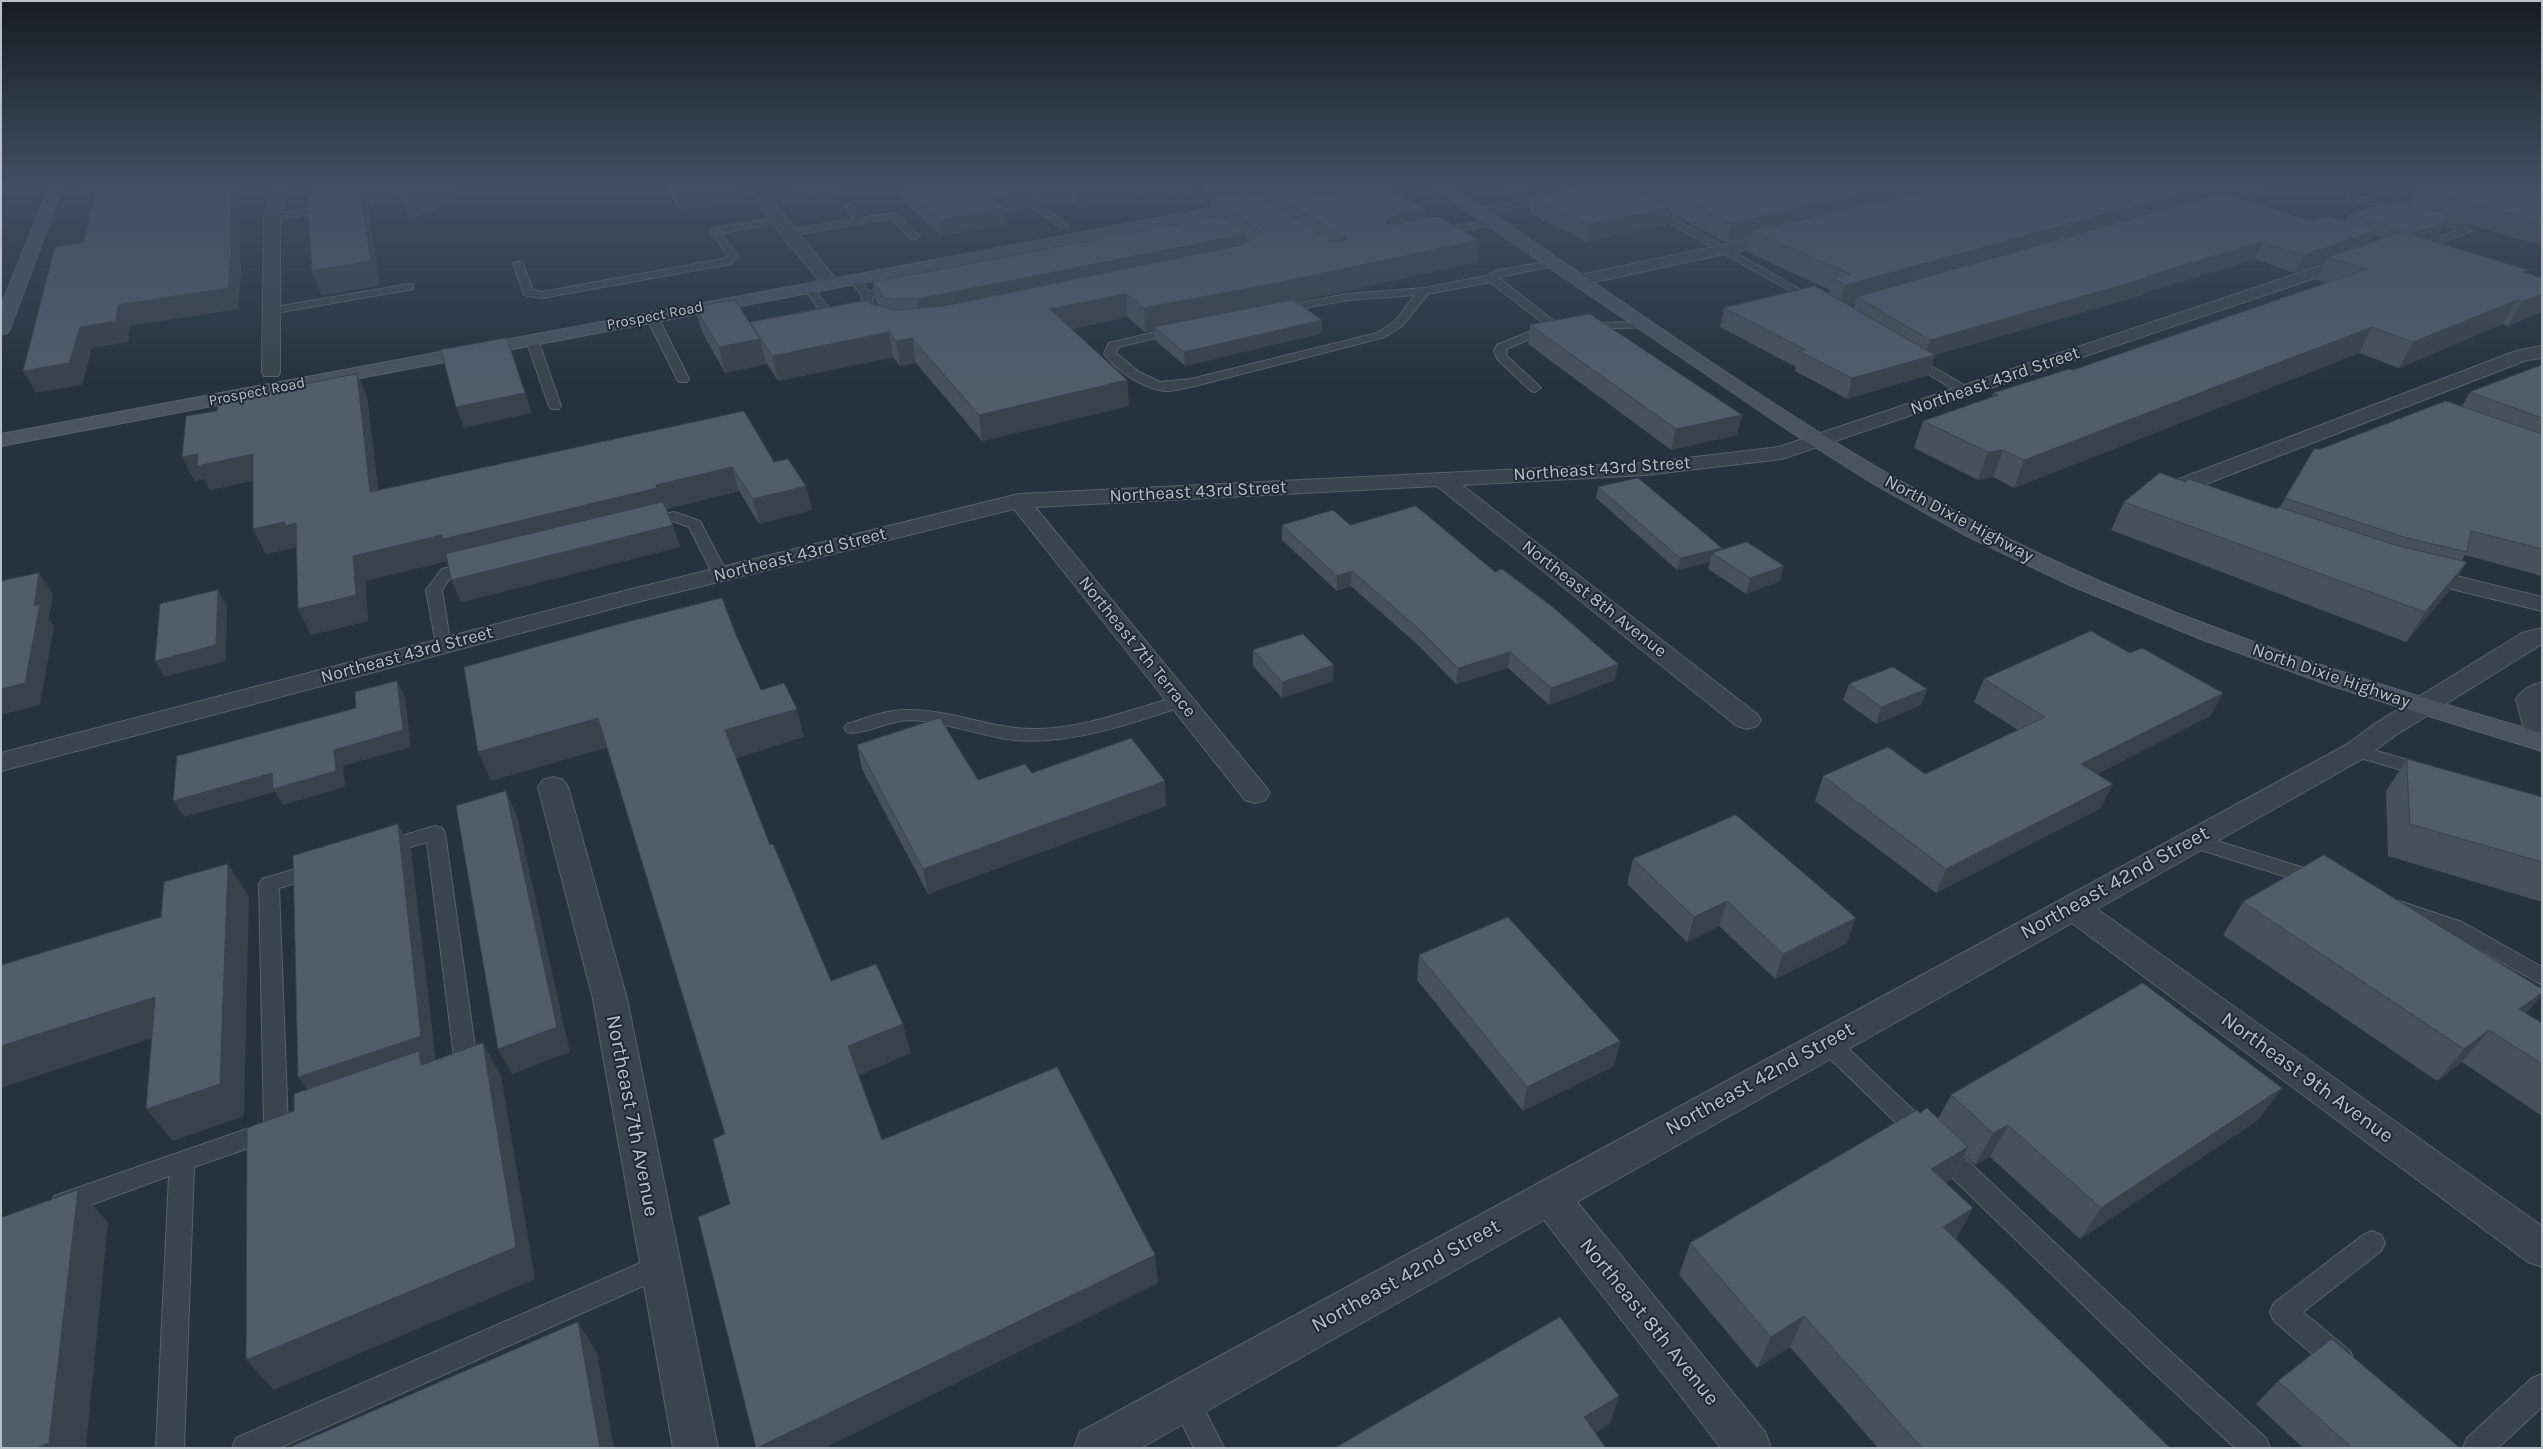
<!DOCTYPE html>
<style>
body{margin:0}
#map{position:relative;width:2543px;height:1449px;overflow:hidden;background:#26323e;font-family:Karla,sans-serif}
canvas{display:block}
.frame{position:absolute;inset:0;border:2px solid #b7bfc9;pointer-events:none}
</style>
<div id="map">
<canvas width="2543" height="1449"></canvas>
<div class="frame"></div>
</div>
<script>
const g = document.querySelector('canvas').getContext('2d');
g.lineJoin = 'round';
function trace(path, color, width, dash) { g.strokeStyle = color; g.lineWidth = width; g.lineCap = dash ? 'butt' : 'round'; g.setLineDash(dash || []); g.stroke(path); }
function fill(path, color) { g.fillStyle = color; g.fill(path, 'evenodd'); }
function drawText(font, color, halo, rows, align = 'center') {
  g.font = font + ' Karla,sans-serif'; g.lineWidth = 4; g.setLineDash([]); g.textBaseline = 'middle'; g.strokeStyle = halo; g.fillStyle = color; for (const [text, x, y, turn = 0] of rows) {
    g.save(); g.translate(x, y); g.rotate((+turn || 0) * Math.PI / 180); g.textAlign = isNaN(turn) ? turn : align; if (halo) g.strokeText(text, 0, 0); g.fillText(text, 0, 0); g.restore();
  }
}
const lane = new Path2D(`
 M1170 183H1181L1207 200 1199 202Z
 M1530 183H1554L1549 186 1509 191 1504 188Z
 M1007 185H1013L1069 226 1061 228 1007 189Z
 M2348 193 2461 224 2472 231 2417 251H2409V247L2459 230 2348 197Z
 M1552 195 1555 196V200L1479 214 1474 211 1479 208Z
 M368 200 373 203 371 205 272 220 267 217 272 214Z
 M849 203 864 217 896 213 920 237 911 239 891 218 788 236 783 233 788 230 855 219 844 206Z
 M1646 206H1652L1821 301 1816 304 1812 303 1646 210Z
 M779 217 782 218V222L721 233 739 257 730 264 542 298 524 295 513 263 522 261 533 290 542 292 723 259 728 256 710 231 711 229Z
 M1494 219 1499 222 1497 224 1435 236 1430 233 1435 230Z
 M1556 260 1561 263 1560 265 1498 277 1560 326 1506 349 1507 356 1541 388 1535 392 1531 391 1498 360 1494 351 1497 345 1546 325 1490 282 1428 294 1402 326 1385 337 1191 387C1182 388 1172 392 1164 391 1142 388 1117 371 1104 354L1109 343 1177 327 1181 328V332L1118 347 1116 353 1139 372 1160 382 1191 379 1377 333 1394 322 1415 295 1347 300 1278 313 1272 310 1274 308 1347 294 1424 288 1486 276 1499 270Z
 M854 276 858 277 869 291 898 286 903 289 902 291 872 297 875 308 883 322 881 324H873L863 308 861 295 849 279Z
 M409 284 413 285V289L270 314 264 311 270 308Z
 M808 285 812 286 833 313V317L811 320V316L822 313 803 288Z
 M652 314 658 317 689 379 687 382H679L677 379 646 317Z
 M1646 322 1650 323V327L1584 329 1578 326 1584 323Z
 M532 337 538 340 561 406 559 409H551L549 406 526 340Z
 M1911 354 1969 388 1971 391 1965 395 1961 394 1907 361V355Z
 M674 512 700 521 728 575 725 578H715L689 527 673 521 646 526 639 522 641 519Z
 M471 561 476 563 479 566 476 569 452 575 442 590 451 646 443 651 437 649 426 590 442 569Z
 M1181 696 1187 697 1190 701 1187 705C1131 723 1073 745 1014 740 978 736 945 721 909 720 890 720 862 736 847 732L844 728 847 724C867 718 888 709 909 710 953 710 993 730 1037 729 1088 728 1133 708 1181 696Z
 M2356 745 2432 767 2435 771 2432 775 2426 777 2350 755 2347 751 2350 747Z
 M435 826 442 828 445 833 477 1062 474 1069 457 1074 449 1072 446 1065 449 1058 454 1057 427 842 385 855 378 853 375 848 378 843Z
 M2192 833 2323 874 2326 879 2323 884 2316 886 2185 845 2182 840 2185 835Z
 M315 863 322 865 325 870 322 875 279 888 288 1128 284 1135 277 1138 194 1167 184 1448H156L169 1176 63 1215 54 1212 51 1204 54 1196 264 1123 259 884 262 879Z
 M2399 901 2462 922 2542 967V985L2448 932 2392 913 2389 908 2392 903Z
 M1827 1033 1835 1036 1930 1126 1934 1133 1930 1140 1922 1143 1914 1140 1819 1048 1816 1042 1819 1036Z
 M1941 1141 1950 1144 2160 1342 2266 1438 2270 1448H2235L2140 1360 1932 1158 1929 1151 1932 1144Z
 M2372 1231 2381 1235 2385 1243 2381 1251 2303 1312 2350 1351 2354 1360 2350 1369 2340 1373 2330 1369 2274 1321 2270 1312 2274 1303 2363 1235Z
 M661 1254 670 1258 674 1266 670 1274 279 1448H232L236 1438Z
 M2542 1374V1407L2498 1448H2463L2467 1438 2532 1378Z
 M1184 1385 1194 1389 1224 1448H1194L1170 1399 1174 1389Z`);
const street = new Path2D(`
 M280 183H296L287 191 280 217V372L278 376H264L262 372 264 217 273 189Z
 M829 183H857L850 187 773 202 839 283 837 287H825L782 236 756 199 763 195Z
 M2000 183H2024L2022 186 1957 201 1950 197 1952 194Z
 M1784 232 1792 237 1790 240 1580 285 1574 284 1572 280 1574 276 1580 275Z
 M2356 254 2362 256 2364 259 2362 262 1782 459 1645 475 1462 485 1757 714 1761 720 1757 726 1747 729 1737 726 1437 486 1035 507 1265 786 1270 793 1265 800 1255 803 1245 800 1014 509 641 601 1 771V753L624 591 1019 494 1645 463 1779 447Z
 M2542 346V358L2527 360 2198 487 2216 503 2213 508C2198 511 2183 501 2175 489L2179 479 2516 351Z
 M2419 567 2542 597V611L2411 579 2407 574 2411 569Z
 M2542 628V644L2396 735 2366 757 2097 909 2542 1226V1267L2528 1262 2072 923 1577 1202 1765 1432 1771 1448H1721L1544 1220 1141 1448H1074L1080 1432 2346 745 2376 723 2522 633Z
 M2542 682V750H2541L2531 747 2527 741 2516 699C2522 690 2531 685 2542 682Z
 M553 777 563 780 568 787 627 999 718 1448H673L593 999 538 787 543 780Z`);
const secondary = new Path2D(`
 M50 183H64L10 329 7 333 1 334V306Z
 M1347 183H1375L1368 187 1 446V434Z
 M1425 183H1442L1484 208C1646 317 1804 433 1977 523 2155 616 2349 677 2542 733V751L2332 686 2201 639 2072 586 1963 534 1874 484 1788 430Z`);
const rail = new Path2D(`
 M2420 183 2440 188`);
const wall = new Path2D(`
 M306 183H480L458 186 462 198 410 220 401 197 374 202 368 198 364 199 368 207 380 285 322 295 312 271 310 193Z
 M662 183H740L744 200 680 211Z
 M898 183H1180L1181 192H1171L1079 208 1069 201 1044 205 1029 194 1030 208 1005 212 1006 224 941 236 901 199Z
 M1184 183H1279V185L1318 196 1425 219 1479 240 1477 262 1296 302 1322 320V333L1185 366 1155 340 1154 330 1145 332 1127 317 1071 329 1127 380 1129 406 982 441 916 363 900 366 893 357 778 381 766 362V364L725 373 702 332 695 307 750 323 870 304 877 306 873 282 1212 218 1211 206 1205 208 1204 196 1202 195 1201 188 1194 190Z
 M1627 183H1951L1949 186 1999 190 2029 183H2292L2243 196 2222 189 2220 194 2311 221 2345 222 2349 214 2409 204 2417 188 2542 183V245L2447 219 2439 234 2425 239 2542 278V312L2508 326 2503 324 2399 368 2359 353 2014 488 1993 477 1978 480 1914 448 1923 421 1992 397 1993 393 2073 370 2326 283 2317 280 2325 262 2294 273 2255 259 2144 293 2143 295 1935 355 1929 375 1847 399 1795 371 1796 367 1720 327 1724 308 1829 294 1830 290 1747 252 1750 238 1727 243 1669 212 1667 225 1586 242 1529 213 1531 196 1635 188 1636 185H1633ZM2374 235 2384 238 2371 243ZM1855 303 1853 308 1848 305Z
 M1530 325 1742 415 1737 435 1671 450 1528 344Z
 M2542 365V576L2465 555 2462 560 2467 562 2449 591 2406 642 2111 530 2124 502 2186 482 2277 509 2280 507 2285 498 2320 449 2462 406 2470 392Z
 M357 374 367 397 378 490 774 462 806 486 812 510 759 524 739 491 666 509 680 547 461 602 447 561 365 581 368 621 311 635 296 547 266 554 253 529V480L210 490 204 479 195 481 182 457 217 411Z
 M1598 487 1721 550 1780 581 1746 594 1708 569 1710 562 1677 570 1596 498Z
 M1282 525H1350L1495 572 1618 664 1615 680 1549 705 1508 668 1456 684 1419 646 1351 586 1337 591 1282 540Z
 M1253 650 1333 681 1282 698 1253 666Z
 M2130 653 2223 693 2210 716 2097 774 2101 808 1936 893 1815 801 1823 776 1925 774 2018 730 1974 702 1984 679Z
 M1849 684 1927 689 1921 705 1876 724 1843 700Z
 M857 745 978 780 1166 806 928 894 862 769Z
 M2407 759 2542 797V902L2388 856 2386 791Z
 M1633 859 1847 943 1775 979 1719 926 1687 942 1627 884Z
 M2243 902 2542 995 2526 1013 2542 1023V1116L2462 1062 2437 1081 2223 935Z
 M1419 955 1620 1041 1614 1066 1523 1111 1417 980Z
 M2282 1088 2258 1120 2080 1239 1990 1157 1975 1165 1964 1155 1951 1179 1946 1183 1973 1208 1956 1239 2170 1448H1878L1790 1347 1757 1368 1679 1275 1690 1243 1920 1113 1938 1119 1951 1095Z
 M2278 1381 2460 1448H2303L2256 1404Z`);
const shadedWall = new Path2D(`
 M231 183H239L241 276 238 309 130 326 128 342 92 348 82 385 36 393 23 371 80 327Z
 M318 183H362L368 198 364 199 368 207 380 285 322 295 312 271 315 206 306 184Z
 M367 183H399L404 196 374 202Z
 M440 183H480L458 186 462 198 410 220 402 198Z
 M716 183H740L744 200 680 211 675 189Z
 M1134 183H1171V192L1079 208 1077 193Z
 M1194 183H1201V188L1194 190Z
 M1255 183H1279V194L1263 188 1264 197 1221 205 1211 197V206L1205 208 1204 192Z
 M1913 183H1951L1947 193 1752 231 1750 238 1727 243 1731 223Z
 M2220 183H2225L2217 201 1857 297 1855 303 1839 307 1845 285Z
 M2248 183H2292L2243 196Z
 M97 184 107 203 89 205 79 187Z
 M1067 185 1069 201 1044 205 1042 190Z
 M1028 192 1030 208 1005 212 1006 224 941 236 939 220 993 198Z
 M1670 208 1667 225 1586 242 1589 224Z
 M1426 209 1424 231 1384 243 1385 221 1391 216Z
 M2445 223 2439 234 2407 245 2413 233Z
 M2376 231 2368 248 2328 257 2325 262 2294 273 2303 255Z
 M1245 233V256L921 323 917 299Z
 M1479 240 1477 262 1282 305 1154 327V330L1145 332 1144 308Z
 M2262 242 2255 259 2144 293 2143 295 1924 358 1930 340Z
 M1126 294 1127 317 1052 333 1050 309Z
 M2542 294V312L2508 326 2522 302Z
 M2517 300 2503 324 2399 368 2413 342Z
 M1322 320V333L1185 366 1184 352Z
 M2372 327 2359 353 2014 488 2024 460Z
 M889 332 893 357 778 381 772 356Z
 M507 338 532 413 464 428 456 407Z
 M912 338 916 363 900 366 896 341Z
 M760 339 766 364 725 373 719 347Z
 M1935 355 1929 375 1847 399 1852 378Z
 M357 374 367 397 382 516 370 492Z
 M1127 380 1129 406 982 441 979 415Z
 M1742 415 1737 435 1671 450 1676 429Z
 M2003 450 1993 477 1978 480 1988 452Z
 M198 454H253L266 478 210 490 204 479 195 481 182 457Z
 M732 467 739 491 365 581 368 621 311 635 298 609 353 556Z
 M806 486 812 510 759 524 753 499Z
 M285 522 296 523 298 551 296 547 266 554 253 529Z
 M673 525 680 547 461 602 451 580Z
 M1722 548 1719 558 1712 553 1710 562 1677 570 1680 558Z
 M2467 562 2449 591 2406 642 2425 612Z
 M1784 566 1780 581 1746 594 1750 578Z
 M1352 571 1351 586 1337 591V576Z
 M39 573 53 594 49 619 54 626 40 705 1 715V689L34 606Z
 M218 590 227 606 226 661 164 677 155 661Z
 M1510 652 1508 668 1456 684 1458 668Z
 M1618 664 1615 680 1549 705 1551 688Z
 M1334 665 1333 681 1282 698V682Z
 M397 681 405 697 411 747 343 766 345 787 283 805 275 792 184 817 173 801 334 750Z
 M1927 689 1921 705 1876 724 1881 707Z
 M2223 693 2210 716 2069 788 2081 764Z
 M797 709 804 737 734 759 725 730Z
 M598 718 609 747 491 781 478 752Z
 M1165 781 1166 806 928 894 923 869Z
 M2113 784 2101 808 1936 893 1946 869Z
 M506 791 517 816 570 1052 512 1074 498 1049Z
 M398 824 411 849 436 1061 316 1102 298 1077Z
 M228 864 249 896 244 1116 173 1141 146 1109Z
 M1727 901 1719 926 1687 942 1694 917Z
 M1856 918 1847 943 1775 979 1783 954Z
 M2542 993V995L2517 1024 2519 1009Z
 M155 997 180 1029 1 1088V1046Z
 M903 1024 911 1053 857 1076 848 1046Z
 M2489 1030 2462 1062 2437 1081 2464 1049Z
 M1620 1041 1614 1066 1523 1111 1527 1087Z
 M483 1043 501 1075 535 1279 274 1390 246 1360Z
 M2282 1088 2258 1120 2080 1239 2101 1208Z
 M2008 1125 1990 1157 1975 1165 1993 1133Z
 M1968 1147 1951 1179 1915 1201 1931 1169Z
 M78 1190 108 1222 86 1448H37Z
 M1973 1208 1955 1240 1943 1227Z
 M1155 1255 1158 1283 825 1448H757Z
 M1804 1316 1790 1347 1757 1368 1771 1337Z
 M578 1322 597 1353 614 1448H600Z
 M1619 1396 1610 1424 1576 1445 1584 1417Z`);
const building = new Path2D(`
 M80 183H231V256L228 288 118 305 116 321 80 327 69 363 23 371 55 247 84 242 97 184 79 187Z
 M306 183H318L306 184Z
 M398 183H440L402 198Z
 M670 183H716L675 189Z
 M898 183H1015L1028 192 993 198 1004 208 939 220Z
 M1032 183H1134L1077 193 1067 185 1042 190Z
 M1207 183H1255L1204 192 1203 187 1208 184Z
 M1292 183H1295L1318 196 1382 184 1426 209 1391 216 1385 221 1391 225 1438 216 1479 240 1282 282 1144 308 1126 294 1050 309 1127 380 979 415 912 338 896 341 889 332 772 356 750 322 867 300 870 304 897 310 944 306 1241 245 1263 233 1211 197 1248 190 1334 242 1345 240V237L1263 188Z
 M1598 183H1626L1670 208 1589 224 1531 196Z
 M1653 183H1913L1731 223Z
 M1965 183H1979L1999 190 2029 183H2220L1845 285 1833 278 1850 274 1752 231Z
 M2437 183H2542V222L2417 188Z
 M359 186 371 261 312 271 307 193Z
 M2223 193 2311 221 2327 216 2376 231 2303 255 2262 242 2147 276 2150 277 1930 340 1857 297Z
 M2397 200 2448 215 2445 223 2413 233 2349 214Z
 M1221 216 1245 233 1237 236 917 299H891L880 296 884 295 873 282Z
 M2403 232 2528 270 2522 272 2542 278V294L2522 302 2517 300 2413 342 2372 327 2024 460 2003 450 1988 452 1923 421 1998 395 1993 393 2069 369 2073 370 2367 269 2328 257Z
 M1815 286 1935 355 1852 378 1799 351 1806 350 1724 308Z
 M735 300 760 339 719 347 695 307Z
 M1293 300 1322 320 1184 352 1154 327Z
 M1590 314 1742 415 1676 429 1530 325Z
 M507 338 525 393 456 407 441 350Z
 M2542 365V418L2470 392Z
 M357 374 370 492 744 411 774 462 788 459 806 486 753 499 732 467 656 485 657 488 443 539 442 535 353 556 356 595 298 609 296 523 285 526V522L253 529V454L197 466 198 454 182 457 186 416 217 411 218 401Z
 M2446 401 2542 434V549L2471 531 2467 552 2407 538 2285 498 2314 449H2320Z
 M2160 473 2186 482 2189 479 2277 509 2279 507 2395 545 2467 562 2425 612 2124 502Z
 M1638 478 1722 548 1680 558 1598 487Z
 M663 502 673 525 451 580 446 554Z
 M1416 506 1495 572 1502 569 1554 608 1618 664 1551 688 1510 652 1458 668 1420 630 1352 571 1337 576 1282 525 1333 510 1350 525Z
 M1747 542 1784 566 1750 578 1712 553Z
 M39 573 34 606 40 604 25 683 1 689V581Z
 M218 590 216 645 155 661 160 604Z
 M722 598 736 635 761 690 784 683 797 709 725 730 770 845 773 844 831 981 876 964 903 1024 848 1046 882 1140 1057 1067 1155 1255 757 1448H756L698 1217 730 1204 713 1139 725 1134 598 718 478 752 464 667 615 625Z
 M2091 631 2130 653 2142 648 2223 693 2081 764 2113 784 1946 869 1823 776 1888 747 1925 774 2045 717 1984 679Z
 M1303 634 1334 665 1282 682 1253 650Z
 M1893 667 1927 689 1881 707 1849 684Z
 M397 681 403 730 334 750 336 771 273 789 272 773 173 801 177 756 356 708 355 692Z
 M940 718 978 780 1025 764 1032 773 1131 738 1165 781 923 869 857 745Z
 M2407 759 2542 797V862L2410 824Z
 M506 791 557 1027 498 1049 456 806Z
 M1736 815 1856 918 1783 954 1727 901 1694 917 1633 859Z
 M398 824 421 1036 298 1077 293 856Z
 M2324 855 2542 989V993L2519 1009 2542 1023V1064L2489 1030 2464 1049 2243 902Z
 M228 864 220 1084 146 1109 155 997 1 1046V965L161 917 164 882Z
 M1508 917 1620 1041 1527 1087 1419 955Z
 M2143 983 2282 1088 2101 1208 2008 1125 1993 1133 1951 1095Z
 M483 1043 516 1247 246 1360 247 1128 294 1111V1094L419 1051 421 1065Z
 M1927 1108 1968 1147 1931 1169 1973 1208 1943 1227 2170 1448H1922L1804 1316 1771 1337 1690 1243 1917 1110 1920 1113Z
 M78 1190 49 1443 37 1448H1V1218Z
 M1560 1317 1619 1396 1584 1417 1606 1448H1335Z
 M578 1322 600 1448H288Z
 M2332 1339 2460 1448H2352L2278 1381Z`);
const farStreetnames = [
 ["Prospect Road",655,316,-11],
 ["Prospect Road",257,392,-11]
];
const streetNames = [
 ["Northeast 43rd Street",1995,381,-19],
 ["Northeast 43rd Street",1602,469,-4],
 ["Northeast 43rd Street",1198,492,-3],
 ["North Dixie Highway",1959,519,28],
 ["Northeast 43rd Street",800,555,-14],
 ["Northeast 8th Avenue",1594,599,38],
 ["Northeast 7th Terrace",1137,647,51],
 ["Northeast 43rd Street",407,655,-15],
 ["North Dixie Highway",2331,676,19]
];
const nearStreetnames = [
 ["Northeast 42nd Street",2115,883,-29],
 ["Northeast 9th Avenue",2307,1078,36],
 ["Northeast 42nd Street",1760,1079,-29],
 ["Northeast 7th Avenue",632,1116,79],
 ["Northeast 42nd Street",1406,1276,-29],
 ["Northeast 8th Avenue",1649,1322,51]
];
trace(lane, '#58626c', 2);
trace(street, '#58626c', 2);
trace(secondary, '#58626c', 2);
fill(lane, '#3a444e');
fill(street, '#3a444e');
fill(secondary, '#495361');
trace(rail, '#5d6875', 4);
trace(rail, '#1f2934', 2.5, [7]);
fill(wall, '#47505d');
fill(shadedWall, '#39414c');
fill(building, '#525d6c');
trace(building, '#39414c', 1);
const sky = g.createLinearGradient(0, 0, 0, 385);
sky.addColorStop(0, '#151c22');
sky.addColorStop(0.48, '#414f63');
sky.addColorStop(1, '#414f6300');
g.fillStyle = sky;
g.fillRect(0, 0, 2543, 385);
drawText('15px', '#b7bfc9', '#1f2934', farStreetnames);
drawText('18px', '#b7bfc9', '#1f2934', streetNames);
drawText('21px', '#b7bfc9', '#1f2934', nearStreetnames);
</script>
